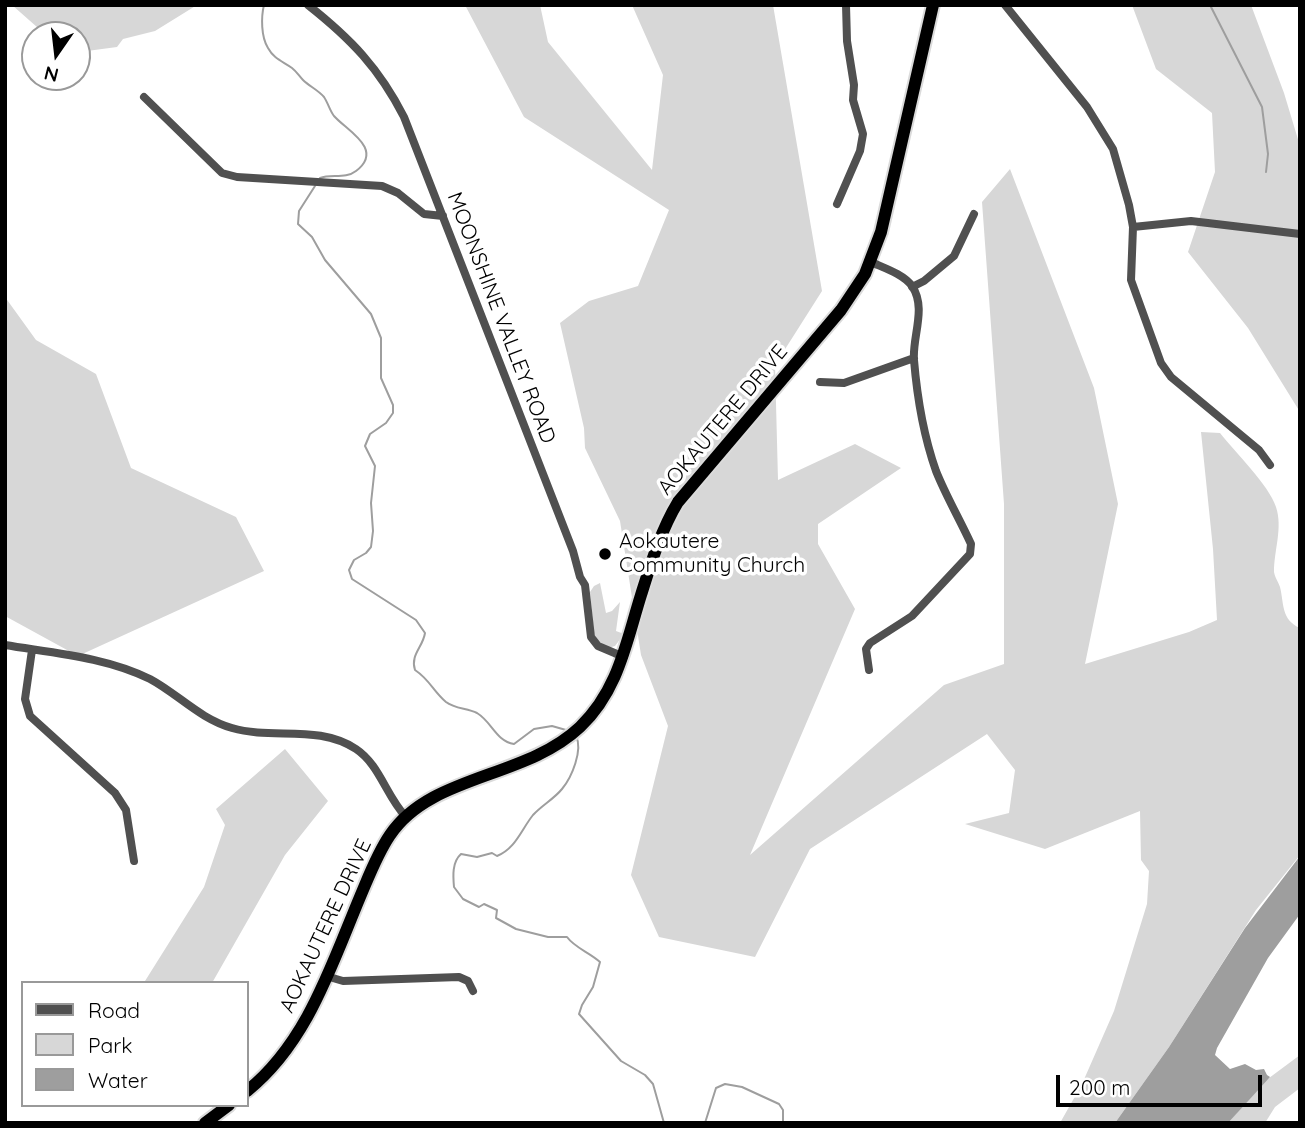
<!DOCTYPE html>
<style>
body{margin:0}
#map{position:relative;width:1305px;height:1128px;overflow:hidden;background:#fff;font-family:Quicksand,sans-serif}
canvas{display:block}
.frame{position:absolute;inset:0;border:7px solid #000;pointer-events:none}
.legend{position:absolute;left:21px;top:981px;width:228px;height:126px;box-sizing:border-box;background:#fff;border:2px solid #999;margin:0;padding:9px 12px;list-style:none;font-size:21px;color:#000}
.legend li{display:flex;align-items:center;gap:14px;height:35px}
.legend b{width:35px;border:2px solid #999}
.north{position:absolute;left:21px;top:21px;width:70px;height:70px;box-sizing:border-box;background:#fff;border:2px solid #999;border-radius:50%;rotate:194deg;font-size:19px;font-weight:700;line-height:28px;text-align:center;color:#000}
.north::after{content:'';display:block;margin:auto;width:24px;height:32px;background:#000;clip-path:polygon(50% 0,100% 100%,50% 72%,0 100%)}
.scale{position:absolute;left:1056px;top:1075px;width:206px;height:32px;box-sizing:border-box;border:4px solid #000;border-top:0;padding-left:9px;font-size:21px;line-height:24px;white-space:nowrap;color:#000;-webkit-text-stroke:5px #fff;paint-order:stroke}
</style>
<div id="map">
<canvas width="1305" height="1128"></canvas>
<div class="frame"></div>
<ul class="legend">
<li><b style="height:9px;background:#505050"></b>Road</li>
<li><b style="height:19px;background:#d7d7d7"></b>Park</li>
<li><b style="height:19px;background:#9e9e9e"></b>Water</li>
</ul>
<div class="north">N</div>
<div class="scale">200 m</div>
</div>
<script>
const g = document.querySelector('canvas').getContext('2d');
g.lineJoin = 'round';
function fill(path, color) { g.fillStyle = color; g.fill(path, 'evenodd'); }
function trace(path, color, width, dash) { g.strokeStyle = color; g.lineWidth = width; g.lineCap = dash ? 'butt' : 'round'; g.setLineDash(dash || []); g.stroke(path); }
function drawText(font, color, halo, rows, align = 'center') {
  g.font = font + ' Quicksand,sans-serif'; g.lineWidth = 7; g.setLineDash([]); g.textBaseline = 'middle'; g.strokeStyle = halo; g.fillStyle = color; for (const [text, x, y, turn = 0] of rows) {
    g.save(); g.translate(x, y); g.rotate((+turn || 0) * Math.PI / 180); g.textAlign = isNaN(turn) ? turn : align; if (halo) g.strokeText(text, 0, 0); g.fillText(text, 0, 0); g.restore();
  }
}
const green = new Path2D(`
 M12 5H197L155 31 123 39 117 47 87 51 77 48V35H46Z
 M465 5H540L548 42 652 170 663 75 632 5H773L822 291 775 365 778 480 855 444 901 468 818 524V544L855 609 750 855 944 685 1004 664V504L982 202 1010 169 1094 388 1118 504 1085 664 1189 632 1217 620 1213 549 1201 432 1220 433C1235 452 1269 485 1276 507 1283 528 1274 550 1274 572 1275 578 1278 581 1280 587 1284 603 1281 620 1300 628V855L1256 910 1169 1047 1115 1123H1060L1082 1084 1114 1011 1147 904 1149 871 1141 860 1140 811 1045 849 965 824 1009 813 1015 770 987 734 810 849 755 957 659 937 631 875 668 726 641 655 620 521 585 448 584 428 560 323 589 301 638 286 669 210 524 117Z
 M1132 5H1251L1284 93 1300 146V412L1248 328 1188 252 1215 172 1212 113 1156 69Z
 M5 297 36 340 96 374 131 468 236 517 264 571 78 656 5 616Z
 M600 583 606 613 612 611 620 602 616 631 624 634 615 646 608 648 597 640 594 633 590 592 594 586Z
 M285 749 328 801 285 855 212 983H146L145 981 204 887 225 825 216 809Z
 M1300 1055V1088L1275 1107 1265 1123H1228L1265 1081Z`);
const water = new Path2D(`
 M1300 856V914L1268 958 1217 1048 1215 1055 1230 1069 1245 1064 1256 1070 1264 1069 1267 1075 1270 1077 1228 1123H1115L1169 1047 1245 928Z`);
const stream = new Path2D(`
 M264 5C261 17 261 37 268 48 274 59 282 61 292 68 297 72 299 76 303 80 309 86 318 90 324 97 328 103 330 111 334 116 346 130 385 149 356 171 346 179 331 174 320 178
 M1210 5 1262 107 1268 154 1266 172
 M315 186 299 211 298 224 312 237 325 260 371 314 381 338V378L393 405V413L386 423 370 434 365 446 375 466 371 503 373 531 371 547 366 553 354 560 349 570 352 579 416 620 425 633C423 647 410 655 415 670 430 680 433 691 446 702 455 709 467 708 477 713 492 722 496 741 514 744L534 729 552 726 566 730
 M576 736C583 750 572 777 562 789 554 799 542 805 533 815 521 830 516 848 497 856L492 853 477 857 461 854C452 862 453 876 454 887L463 899 479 907 484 904 497 910 496 918 516 929 548 937H567C575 948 589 952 600 962L593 987 582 1005 579 1014 621 1061 645 1075 653 1084 664 1123
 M705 1123 716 1088 725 1084 742 1087 779 1104 783 1110V1123`);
const minor = new Path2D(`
 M308 5C351 39 379 68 404 117L573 551 580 577 585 585 591 637 598 646 624 657
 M1005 5 1087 107 1113 149 1129 205 1133 227 1131 280 1161 363 1171 377 1259 450 1270 465
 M144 97 222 173 237 177 382 186 398 193 424 214 443 216
 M837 204 860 151 863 134 853 100 854 85 847 41 846 5
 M1133 227 1191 221 1300 234
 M912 287 924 281 954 256 974 214
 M820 382 844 383 914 358
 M5 645C53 653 106 657 150 679 178 694 200 719 232 728 273 740 318 724 356 749 380 765 386 796 406 817
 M32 650 25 699 30 716 115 793 126 810 134 861
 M869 670 866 649 870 643 912 616 970 554 971 544C960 520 946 496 936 471 924 437 917 396 914 360 912 337 927 308 912 286 903 274 884 268 871 262
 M326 976 343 981 459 977 468 981 473 991`);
const highway = new Path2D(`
 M247 1091C307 1043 331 966 360 897 369 876 377 854 390 835 431 774 525 779 580 727 618 691 626 643 641 595 651 563 661 530 678 502L841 310 865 274 881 232 933 5
 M205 1123 229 1105`);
const markers = [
 [605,554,7,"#000"]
];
const streetNames = [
 ["MOONSHINE VALLEY ROAD",501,318,69],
 ["AOKAUTERE DRIVE",723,420,-50],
 ["AOKAUTERE DRIVE",326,926,-65]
];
const poiNames = [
 ["Aokautere",619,542],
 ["Community Church",619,566]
];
fill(green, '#d7d7d7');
fill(water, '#9e9e9e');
trace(stream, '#9e9e9e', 2);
trace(highway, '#dbdbdb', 16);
trace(minor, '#505050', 8);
trace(highway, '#000', 12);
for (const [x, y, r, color] of markers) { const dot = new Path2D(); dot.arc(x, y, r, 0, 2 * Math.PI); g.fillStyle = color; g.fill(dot); trace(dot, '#fff', 2.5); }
drawText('21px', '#000', '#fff', streetNames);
drawText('21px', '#000', '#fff', poiNames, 'left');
</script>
